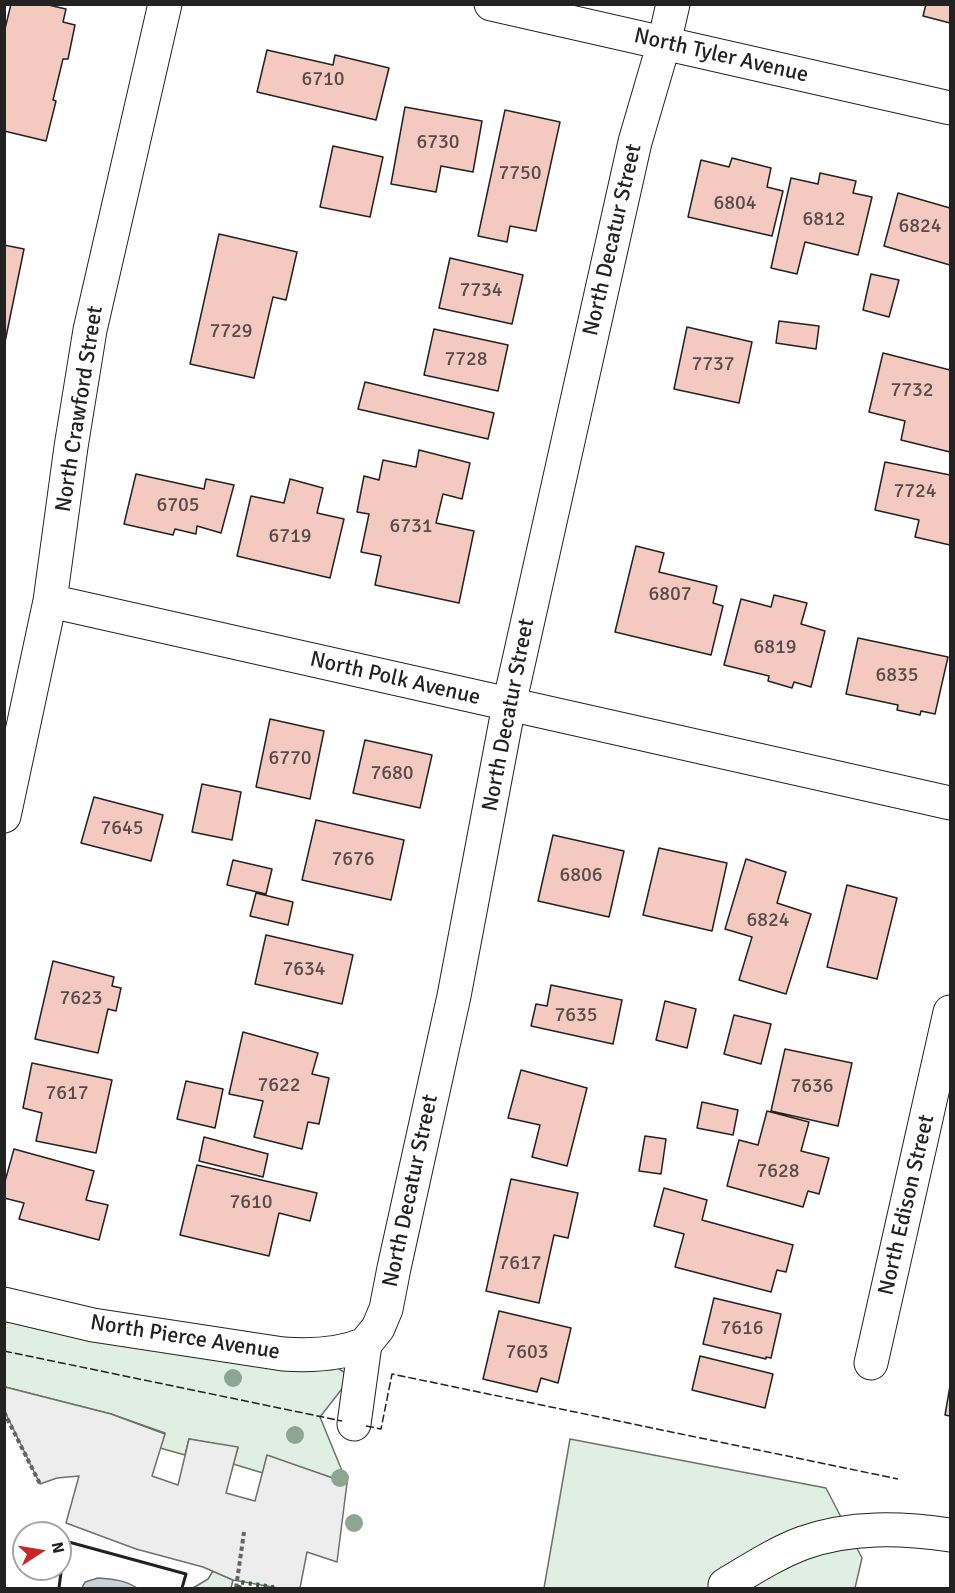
<!DOCTYPE html>
<style>
body{margin:0}
#map{position:relative;width:955px;height:1593px;overflow:hidden;background:#fff;font-family:Signika,sans-serif}
canvas{display:block}
.frame{position:absolute;inset:0;border:6px solid #222;pointer-events:none}
.north{position:absolute;left:12px;top:1521px;width:60px;height:60px;box-sizing:border-box;background:#fff;border:2px solid #a7a7a7;border-radius:50%;rotate:78deg;font-size:16px;font-weight:700;line-height:24px;text-align:center;color:#222}
.north::after{content:'';display:block;margin:auto;width:21px;height:27px;background:#c62828;clip-path:polygon(50% 0,100% 100%,50% 72%,0 100%)}
</style>
<div id="map">
<canvas width="955" height="1593"></canvas>
<div class="frame"></div>
<div class="north">N</div>
</div>
<script>
const g = document.querySelector('canvas').getContext('2d');
g.lineJoin = 'round';
function fill(path, color) { g.fillStyle = color; g.fill(path, 'evenodd'); }
function trace(path, color, width, dash) { g.strokeStyle = color; g.lineWidth = width; g.lineCap = dash ? 'butt' : 'round'; g.setLineDash(dash || []); g.stroke(path); }
function drawText(font, color, halo, rows, align = 'center') {
  g.font = font + ' Signika,sans-serif'; g.lineWidth = 4.5; g.setLineDash([]); g.textBaseline = 'middle'; g.strokeStyle = halo; g.fillStyle = color; for (const [text, x, y, turn = 0] of rows) {
    g.save(); g.translate(x, y); g.rotate((+turn || 0) * Math.PI / 180); g.textAlign = isNaN(turn) ? turn : align; if (halo) g.strokeText(text, 0, 0); g.fillText(text, 0, 0); g.restore();
  }
}
const green = new Path2D(`
 M5 1311 336 1367 344 1372 348 1381 320 1417 347 1483 267 1456 263 1473 233 1464 238 1448 189 1439 185 1455 160 1448 165 1433 111 1414 5 1387Z
 M570 1439 826 1488 862 1558 855 1588H544Z
 M213 1571 233 1580 231 1588H193L208 1579Z`);
const parking = new Path2D(`
 M5 1387 111 1414 165 1434 152 1476 178 1485 189 1439 238 1447 226 1493 255 1501 267 1455 347 1483 337 1562 307 1552 300 1588H278L233 1580 203 1567 136 1549 66 1523 79 1476 57 1478 40 1484 5 1412Z`);
const water = new Path2D(`
 M98 1578C112 1579 125 1580 137 1588H82L85 1582Z`);
const building = new Path2D(`
 M11 4H44L66 9 63 22 75 25 68 59H63L53 100 56 101 46 141 4 131V33Z
 M926 4H950V23L923 16Z
 M267 50 333 65 335 55 389 68 376 120 257 92Z
 M405 107 482 121 473 172 441 166 436 192 391 184Z
 M505 110 560 122 536 231 510 226 507 242 478 236Z
 M333 146 383 157 370 217 320 207Z
 M732 158 771 168 767 187 783 191 772 236 688 217 701 160 729 167Z
 M820 173 856 181 853 193 872 197 858 255 805 242 797 274 771 268 791 178 818 184Z
 M898 193 950 208V265L884 246Z
 M219 234 297 252 286 300 273 297 254 378 190 364Z
 M4 245 24 249 5 342H4Z
 M450 258 523 275 512 324 439 308Z
 M871 274 899 280 889 317 863 310Z
 M779 321 819 326 816 349 776 343Z
 M687 327 752 342 739 403 674 389Z
 M434 329 508 345 498 391 424 375Z
 M883 353 950 370V452L901 440 905 421 869 412Z
 M365 382 494 413 488 439 358 409Z
 M419 450 470 463 462 499 443 494 436 523 474 531 459 603 375 585 381 556 361 552 369 514 357 512 364 476 379 480 383 460 416 467Z
 M885 462 950 475V545L915 537 919 520 875 510Z
 M136 474 204 489 206 479 234 485 221 533 197 526 196 534 175 529 173 535 124 524Z
 M290 479 323 488 317 513 344 519 330 578 237 556 251 496 284 503Z
 M636 546 664 553 659 572 717 586 713 603 723 606 711 655 615 632Z
 M774 595 807 603 801 624 825 631 811 687 794 682 792 688 768 681 769 676 724 665 741 599 771 607Z
 M858 638 948 657 935 714 921 711 920 715 897 710 898 705 846 694Z
 M270 719 324 731 310 799 256 787Z
 M365 740 432 755 420 808 353 793Z
 M202 784 241 792 232 840 192 832Z
 M94 797 163 815 151 861 81 843Z
 M316 820 404 840 391 900 302 880Z
 M553 835 624 851 609 917 538 901Z
 M659 848 727 863 712 931 643 915Z
 M746 859 786 872 777 903 811 914 786 994 739 980 752 937 725 929Z
 M233 860 272 869 266 894 227 885Z
 M847 885 897 898 877 979 827 967Z
 M256 893 293 902 288 925 250 916Z
 M266 935 353 955 342 1004 255 984Z
 M53 961 114 977 112 986 121 988 116 1011 108 1009 98 1053 35 1039Z
 M551 985 622 1000 613 1044 531 1026 536 1004 547 1006Z
 M665 1001 696 1009 687 1048 656 1040Z
 M734 1015 771 1024 761 1064 724 1054Z
 M243 1032 318 1053 312 1074 329 1078 319 1124 308 1122 302 1149 254 1137 263 1101 229 1094Z
 M785 1049 852 1063 838 1126 771 1111Z
 M32 1063 112 1080 96 1153 36 1141 42 1113 23 1108Z
 M521 1070 587 1088 567 1166 532 1157 540 1125 508 1118Z
 M186 1081 223 1089 215 1128 177 1119Z
 M702 1102 738 1110 733 1135 697 1128Z
 M767 1111 809 1122 801 1151 829 1158 819 1194 808 1191 803 1207 727 1186 739 1140 758 1145Z
 M645 1136 666 1139 661 1174 639 1171Z
 M204 1137 268 1154 263 1177 199 1161Z
 M14 1149 94 1171 86 1200 108 1205 99 1240 19 1219 24 1203 4 1198V1185Z
 M197 1165 317 1193 310 1221 279 1213 269 1256 180 1235Z
 M511 1179 578 1193 568 1238 554 1235 539 1303 486 1291Z
 M664 1188 707 1200 702 1220 793 1245 786 1272 777 1270 771 1292 675 1267 684 1234 654 1226Z
 M714 1298 781 1314 771 1358 766 1357V1359L703 1344Z
 M499 1311 571 1328 558 1383 541 1378 537 1392 483 1379Z
 M700 1356 773 1374 765 1408 692 1390Z
 M950 1386V1416L945 1415Z`);
const path = new Path2D(`
 M4 1412 40 1484
 M236 1588 244 1532`);
const street = new Path2D(`
 M491 4 950 108
 M50 601 950 803
 M4 816 50 601 71 447 90 330 165 4
 M4 1304 93 1325 283 1354C311 1356 339 1355 365 1344
 M871 1363 950 1012
 M354 1424 365 1344 378 1328 386 1309 394 1268 454 996 509 705 635 142 664 43 673 4
 M725 1585C750 1570 776 1553 803 1543 851 1526 901 1528 950 1535`);
const hedge = new Path2D(`
 M239 1588 240 1582 278 1588`);
const fence = new Path2D(`
 M4 1351 342 1421
 M366 1426 381 1429 392 1374 898 1479`);
const wall = new Path2D(`
 M59 1588 65 1541 186 1574 182 1588`);
const trees = [
 [233,1378],
 [295,1435],
 [340,1478],
 [354,1523]
];
const numberNames = [
 ["6710",323,80],
 ["6730",438,143],
 ["7750",520,174],
 ["6804",735,204],
 ["6812",824,220],
 ["6824",920,227],
 ["7734",481,291],
 ["7729",231,332],
 ["7728",466,360],
 ["7737",713,365],
 ["7732",912,391],
 ["7724",915,492],
 ["6705",178,506],
 ["6731",411,527],
 ["6719",290,537],
 ["6807",670,595],
 ["6819",775,648],
 ["6835",897,676],
 ["6770",290,759],
 ["7680",392,774],
 ["7645",122,829],
 ["7676",353,860],
 ["6806",581,876],
 ["6824",768,921],
 ["7634",304,970],
 ["7623",81,999],
 ["7635",576,1016],
 ["7622",279,1086],
 ["7636",812,1087],
 ["7617",67,1094],
 ["7628",778,1172],
 ["7610",251,1203],
 ["7617",520,1264],
 ["7616",742,1329],
 ["7603",527,1353]
];
const streetNames = [
 ["North Tyler Avenue",721,56,13],
 ["North Decatur Street",613,240,-77],
 ["North Crawford Street",80,409,-81],
 ["North Polk Avenue",395,679,13],
 ["North Decatur Street",509,715,-79],
 ["North Decatur Street",411,1191,-78],
 ["North Edison Street",907,1205,-77],
 ["North Pierce Avenue",185,1338,9]
];
fill(green, '#e0efe3');
trace(green, '#6f6f6f', 1.5);
fill(parking, '#ededed');
trace(parking, '#6f6f6f', 1.5);
fill(water, '#c7d3dd');
trace(water, '#6f6f6f', 1.5);
fill(building, '#f3c9c0');
trace(building, '#222', 1.5);
trace(street, '#222', 35);
trace(path, '#646464', 4, [4.5, 3]);
trace(street, '#fff', 33);
trace(hedge, '#2f5e38', 4.5, [3, 4.5]);
trace(fence, '#222', 1.5, [8, 3]);
trace(wall, '#222', 3);
g.fillStyle = '#8da692';
for (const [x, y] of trees) { g.beginPath(); g.arc(x, y, 9, 0, 2 * Math.PI); g.fill(); }
drawText('20px', '#564c4a', null, numberNames);
drawText('22px', '#222', '#fff', streetNames);
</script>
